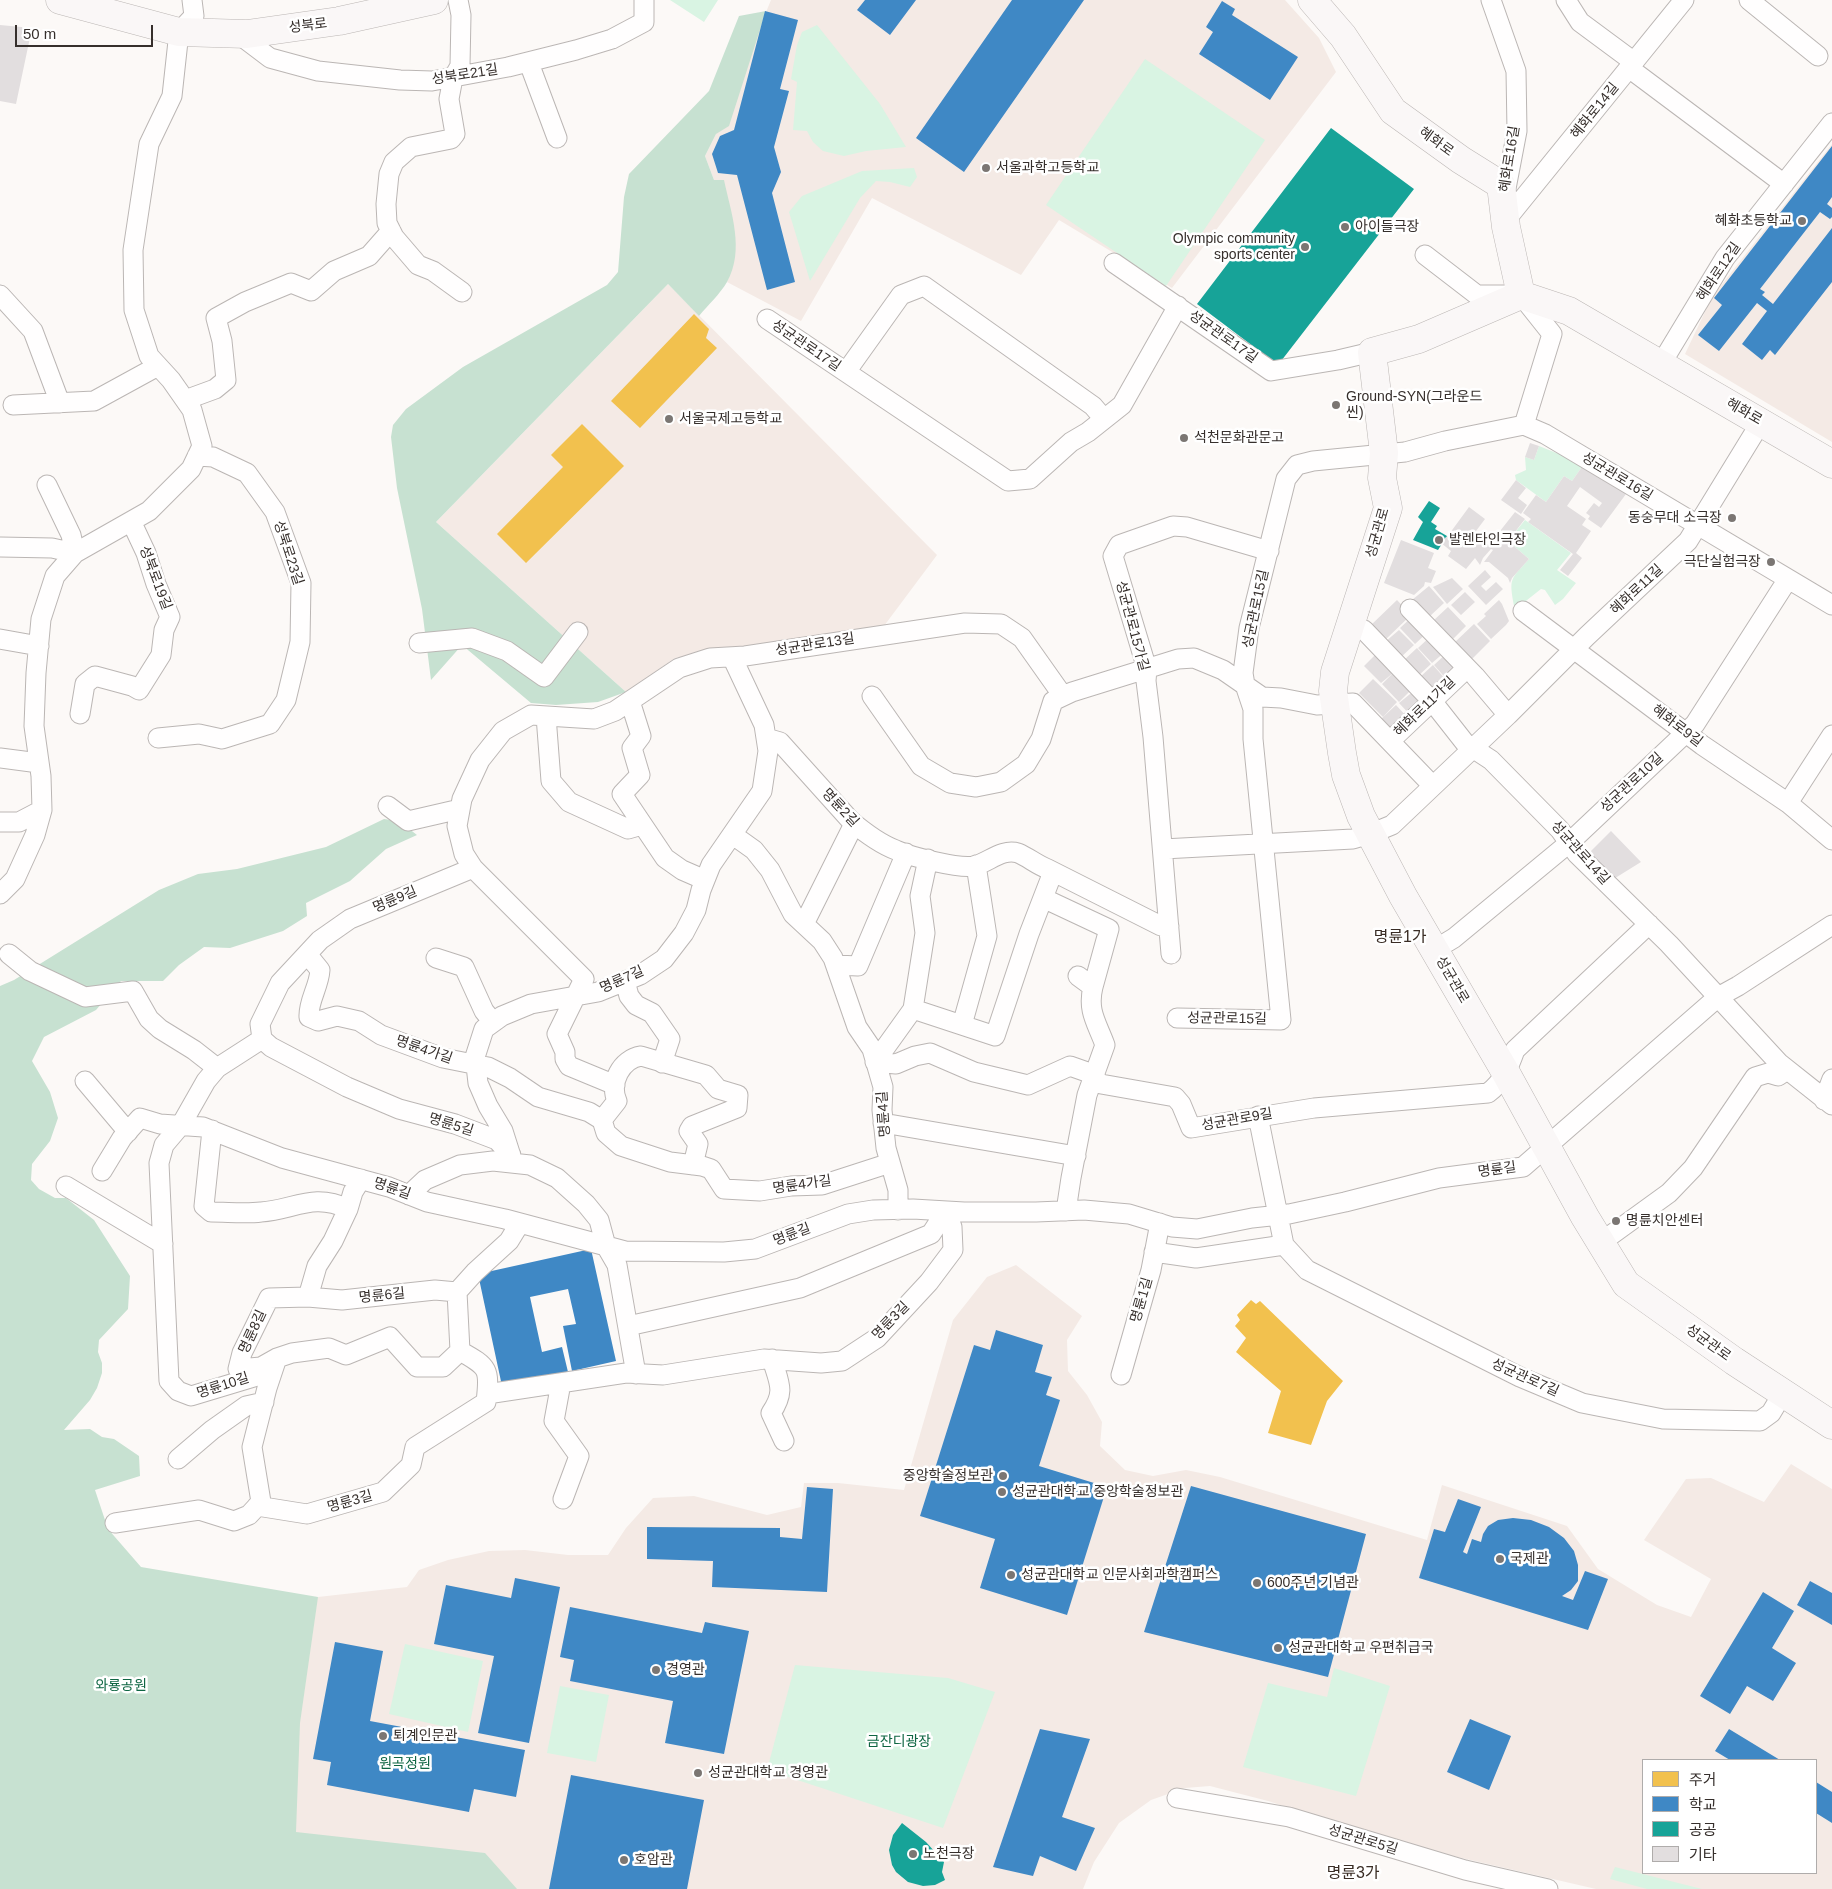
<!DOCTYPE html>
<meta charset="utf-8">
<style>
body{margin:0}
#map{position:relative;width:1832px;height:1889px;overflow:hidden;background:#fcf9f7;font-family:Helvetica,"Noto Sans KR",sans-serif}
canvas{display:block}
.legend{position:absolute;left:1642px;top:1759px;width:175px;height:115px;box-sizing:border-box;background:#fff;border:1px solid #afacab;margin:0;padding:6px 9px;list-style:none;font-size:15px;color:#362f2c}
.legend li{display:flex;align-items:center;gap:10px;height:25px}
.legend b{width:25px;border:1px solid #afacab}
.scale{position:absolute;left:15px;top:25px;width:138px;height:22px;box-sizing:border-box;border:2px solid #362f2c;border-top:0;padding-left:6px;font-size:15px;line-height:18px;white-space:nowrap;color:#362f2c;-webkit-text-stroke:4px #fff;paint-order:stroke}
</style>
<div id="map">
<canvas width="1832" height="1889"></canvas>
<ul class="legend">
<li><b style="height:14px;background:#f2c14e"></b>주거</li>
<li><b style="height:14px;background:#3f88c5"></b>학교</li>
<li><b style="height:14px;background:#17a398"></b>공공</li>
<li><b style="height:14px;background:#e2dedf"></b>기타</li>
</ul>
<div class="scale">50 m</div>
</div>
<script>
const g = document.querySelector('canvas').getContext('2d');
g.lineJoin = 'round';
function fill(path, color) { g.fillStyle = color; g.fill(path, 'evenodd'); }
function trace(path, color, width, dash) { g.strokeStyle = color; g.lineWidth = width; g.lineCap = dash ? 'butt' : 'round'; g.setLineDash(dash || []); g.stroke(path); }
function drawText(font, color, halo, rows, align = 'center') {
  g.font = font + ' Helvetica,"Noto Sans KR",sans-serif'; g.lineWidth = 5; g.setLineDash([]); g.textBaseline = 'middle'; g.strokeStyle = halo; g.fillStyle = color; for (const [text, x, y, turn = 0] of rows) {
    g.save(); g.translate(x, y); g.rotate((+turn || 0) * Math.PI / 180); g.textAlign = isNaN(turn) ? turn : align; if (halo) g.strokeText(text, 0, 0); g.fillText(text, 0, 0); g.restore();
  }
}
const built = new Path2D(`
 M771 0H1285L1319 38 1336 72 1172 288 1059 220 1021 275 872 198 801 321 727 282 734 262 714 180 705 156 716 134Z
 M1832 144V442L1685 354 1712 297Z
 M668 284 937 555 884 626 713 651 675 658 626 692 436 522Z
 M1016 1265 1082 1316 1067 1340 1068 1371 1087 1395 1102 1422 1100 1446 1125 1470 1153 1476 1186 1470 1220 1477 1427 1540 1442 1485 1567 1526 1598 1569 1657 1605 1691 1617 1711 1579 1644 1540 1686 1479 1711 1478 1764 1502 1791 1464 1832 1489V1889H1596L1397 1843 1268 1801 1210 1786 1185 1788 1151 1800 1119 1823 1094 1862 1083 1889H141L318 1597 407 1587 419 1570 448 1560 489 1551 525 1550 568 1555H608L626 1528 653 1498 694 1496 767 1515 801 1507 804 1483H838L904 1490 953 1320 987 1277ZM1643 1760H1816V1873H1643Z`);
const green = new Path2D(`
 M670 0H718L704 22Z
 M817 25 880 104 906 147 866 151 844 156 823 151 813 142 807 131 793 130 797 82 791 79 797 45 802 32Z
 M1145 59 1265 140 1166 286 1046 205Z
 M914 168 917 177 910 187 890 182 876 181 860 198 810 281 789 212 802 196 862 171Z
 M1539 446 1584 464 1572 481 1564 476 1546 502 1516 480 1515 475 1526 470 1525 457 1534 460Z
 M1525 520 1571 553 1557 570 1576 583 1563 599 1555 605 1545 590 1541 589 1517 608 1514 606C1509 578 1510 580 1529 559L1508 541Z
 M405 1644 483 1661 468 1732 389 1714Z
 M795 1665 948 1678 995 1692 943 1828 767 1770Z
 M1334 1668 1390 1686 1356 1796 1243 1767 1268 1683 1327 1697Z
 M560 1686 609 1695 596 1762 547 1753Z
 M1615 1867 1702 1889H1647L1610 1879Z`);
const forest = new Path2D(`
 M766 11 729 126 716 134 705 156 714 180H724C731 213 745 250 727 282 720 294 708 305 699 316L668 284 436 522 626 692 598 702 556 705 531 703 462 645 431 680 422 609 397 488 391 437 393 425 406 409 463 367 607 285 618 272 624 197 629 174 709 91 739 16Z
 M384 819 399 821 417 835 386 849 350 881 306 903 307 916 283 931 230 948 204 947 179 965 163 981H121L96 1010 44 1037 32 1061 50 1092 58 1118 50 1141 32 1164 31 1180 39 1189 55 1198H66L94 1220 130 1276 128 1309 99 1340 98 1352 102 1363V1373L97 1388 90 1400 64 1430 90 1429 102 1437 114 1439 139 1456 140 1476 95 1490 108 1529 141 1567 318 1597 300 1723 296 1832 485 1853 517 1889H0V986L14 980 159 890 198 874 237 869 326 847Z`);
const homes = new Path2D(`
 M694 314 709 329 706 338 717 348 640 428 611 401Z
 M582 424 624 466 526 563 497 534 563 467 551 455Z
 M1251 1300 1256 1304 1260 1301 1343 1381 1327 1401 1311 1445 1268 1433 1281 1391 1236 1352 1246 1338 1235 1326 1240 1320 1237 1315Z`);
const schools = new Path2D(`
 M865 0H916L890 35 857 10Z
 M1012 0H1084L964 172 916 138Z
 M1222 1 1235 9 1232 15 1298 57 1270 100 1199 54 1213 32 1206 27Z
 M765 11 798 20 780 89 789 91 774 147 781 172 772 193 795 282 767 290 737 175 718 173 712 154 720 136 734 130Z
 M1832 146V197L1827 204 1832 208V217L1830 219 1820 212 1760 289 1765 292 1762 295 1773 304 1832 228V282L1775 355 1770 350 1762 360 1742 344 1767 311 1757 303 1719 351 1698 335 1722 305 1714 298Z
 M591 1249 616 1361 572 1371 563 1326 576 1324 568 1289 530 1297 542 1352 562 1347 568 1372 502 1386 478 1274Z
 M996 1330 1043 1345 1035 1372 1052 1377 1046 1395 1060 1400 1039 1466 1107 1487 1067 1615 980 1588 995 1539 920 1516 974 1345 990 1350Z
 M1191 1486 1366 1534 1328 1677 1144 1632Z
 M807 1487 833 1489 827 1592 712 1587 713 1561 647 1559V1527L780 1528V1537L802 1539Z
 M1458 1499 1481 1507 1463 1552 1467 1554 1472 1539 1481 1542 1483 1534 1488 1526 1498 1520 1513 1518 1531 1520 1549 1527 1564 1538 1574 1551 1578 1565V1581L1571 1590 1562 1596 1573 1600 1585 1571 1608 1579 1588 1630 1419 1578 1434 1529 1445 1532Z
 M515 1578 560 1587 529 1743 478 1733 494 1656 434 1644 446 1585 511 1598Z
 M1810 1581 1832 1593V1625L1797 1605Z
 M1763 1592 1794 1611 1772 1648 1796 1663 1773 1701 1747 1686 1730 1714 1700 1696Z
 M570 1607 702 1633 705 1622 749 1631 724 1754 665 1743 673 1701 570 1681 574 1660 560 1657Z
 M335 1642 383 1651 370 1721 525 1750 516 1797 474 1789 469 1812 327 1785 331 1762 313 1759Z
 M1470 1719 1511 1736 1489 1790 1447 1772Z
 M1040 1729 1090 1739 1062 1817 1095 1828 1076 1871 1040 1856 1033 1876 993 1867Z
 M1729 1729 1780 1760H1730L1715 1751Z
 M571 1775 704 1800 687 1889H549Z
 M1816 1782 1832 1792V1823L1816 1813Z`);
const public = new Path2D(`
 M1331 128 1414 189 1278 365 1197 304Z
 M1429 501 1440 508 1431 522 1437 526 1435 529 1447 536 1438 550 1413 540 1423 522 1418 517Z
 M902 1823 926 1842 944 1862 942 1872 945 1880 935 1885 923 1886 908 1882 896 1872 892 1865 889 1850 893 1835Z`);
const building = new Path2D(`
 M0 25 32 28 16 104 0 101Z
 M1530 443 1539 446 1534 460 1525 457Z
 M1584 464 1626 494 1601 528 1588 519 1590 516 1586 513 1594 503 1599 507 1602 503 1580 487 1567 506 1586 519 1582 525 1591 531 1576 553 1582 558 1568 576 1560 570 1573 554 1528 522 1531 519 1523 513 1536 495 1546 502 1564 476 1572 481Z
 M1516 480 1526 488 1518 498 1527 505 1521 514 1501 500Z
 M1469 507 1485 519 1473 535 1489 545 1515 512 1525 519 1508 541 1529 559 1512 578 1510 583 1508 578 1489 562H1484L1493 550 1491 549 1483 558 1480 565 1475 558 1466 569 1448 556 1451 551 1441 543 1446 537H1447Z
 M1401 540 1434 553 1428 568 1436 571 1431 583 1425 582 1424 586 1414 595 1384 583Z
 M1485 570 1491 577 1481 586 1486 591 1496 582 1503 589 1486 605 1468 586Z
 M1452 578 1463 589 1447 604 1433 587Z
 M1429 586 1444 603 1429 617 1412 600Z
 M1465 592 1475 602 1461 615 1451 605Z
 M1397 600 1411 615 1384 641 1370 626Z
 M1499 600 1502 604 1509 621 1506 625 1491 639 1477 624 1486 616 1484 614Z
 M1448 607 1466 626 1453 639 1434 620Z
 M1414 615 1429 631 1415 644 1400 628Z
 M1474 624 1490 641 1470 661 1454 643Z
 M1399 630 1414 645 1400 658 1385 642Z
 M1432 635 1446 651 1432 663 1418 648Z
 M1417 648 1431 664 1417 677 1403 661Z
 M1378 652 1413 688 1399 702 1382 684 1393 673 1381 683 1364 666Z
 M1448 652 1462 668 1448 681 1434 665Z
 M1433 665 1447 681 1434 694 1419 678Z
 M1373 679 1397 702 1383 717 1359 693Z
 M1415 690 1427 703 1412 717 1399 703Z
 M1396 705 1409 719 1394 733 1381 719Z
 M1611 831 1641 862 1612 880 1589 853Z`);
const street = new Path2D(`
 M458 0 461 15 460 66 453 78 449 99 455 134 451 139 411 147 394 162 389 174 386 204 387 223 394 237 418 265 433 271 462 292
 M1491 0 1516 71 1517 131 1504 199
 M1566 0 1580 22 1634 62
 M1749 0 1818 56
 M237 33 270 58 318 71 400 80 432 81 508 67 576 50 612 39 644 22V0
 M529 63 557 138
 M1629 68 1784 184
 M1505 221 1684 0
 M1425 255 1477 295H1521L1552 334 1524 425
 M1114 263 1271 371 1338 360 1372 352
 M0 295 33 331 60 403
 M767 319 1008 481 1030 479 1071 442 1088 432 1122 405 1178 306
 M1661 364 1725 258 1832 123
 M846 372 901 295 924 286 1093 406 1104 419
 M185 400 215 389 226 380 222 341 216 318 245 302 291 283 311 291 334 271 369 256 391 231
 M13 405 94 401 158 366
 M0 547 52 548 75 553 71 535 47 485
 M1410 609 1475 676 1508 715
 M1523 611 1702 745 1788 803 1832 840
 M1348 628 1364 630 1432 701 1465 743 1491 760 1560 830 1577 854 1669 944 1779 1063 1832 1105
 M0 639 39 646
 M419 643 472 638 507 651 544 677 578 632
 M872 696 921 766 950 783 976 787 1001 782 1026 764 1041 739 1053 701 1072 692 1178 659 1194 658 1223 670 1262 697 1281 698 1317 705 1353 703 1433 786
 M630 701 641 736 632 748 640 775 622 794 665 858 682 870 705 880
 M80 714 85 684 95 676 132 686 139 690 161 655 164 630 170 617 156 584 146 553 131 521
 M546 716 551 781 569 802 628 829 642 825
 M158 738 199 734 222 739 270 724 286 700 300 642 301 583 275 512 247 473 213 457 197 456
 M766 738 780 742 851 821C864 832 880 844 896 850 911 857 960 869 974 866 988 863 1002 848 1018 853 1028 857 1037 865 1048 869L1161 926H1169
 M1390 741 1467 668
 M0 758 39 763
 M1788 803 1832 735
 M388 806 408 821 460 809
 M0 822H19L42 810
 M733 835 754 850 770 870 793 914 822 941 833 958 857 1027 872 1049 883 1087 882 1110 886 1148 898 1190V1210
 M1163 849 1353 839 1370 834 1392 825 1508 715 1587 636 1688 541 1761 422
 M0 894 15 879 35 835 42 810 41 776 34 726 36 673 41 619 55 576 75 553 149 511 191 469 202 446 192 410 171 380 149 356 134 310 133 250 149 144 172 96 179 32 194 16 192 0
 M1043 898 1109 929 1093 987
 M804 924 854 824
 M1434 950 1454 938 1569 843 1695 724 1788 579
 M9 954 30 971 85 997 133 991 149 1019 160 1029 194 1050 217 1068
 M307 954 320 970C319 987 308 1001 309 1017L318 1021 337 1016 359 1021 381 1035 443 1058 488 1067 510 1078 538 1097 589 1112 602 1120
 M1171 954 1153 737 1146 681 1147 669 1113 556 1119 545 1173 526 1187 527 1269 551
 M436 958 464 967 484 1011 493 1022
 M836 965 858 966 906 853
 M625 981 629 996 636 1005 652 1013 670 1039 662 1063
 M913 1009 995 1036 1029 934 1053 872
 M1177 1018 1281 1020 1253 739V709L1245 685 1243 673 1249 628 1286 479 1297 465 1313 461 1405 452 1445 441 1524 425 1545 434 1832 605
 M962 1025 987 936 976 865
 M262 1039 260 1024 280 983 320 940 350 919 473 868
 M262 1039 271 1047 347 1087 399 1109 455 1124 497 1140 511 1155
 M875 1062 896 1064 915 1056 930 1053 974 1072 1028 1085 1070 1066 1087 1072 1101 1084 1175 1097 1181 1104 1191 1128 1314 1108 1488 1093C1503 1082 1509 1067 1515 1050L1649 924
 M875 1062 913 1009 925 933 920 896 928 859
 M85 1081 128 1132
 M615 1085 569 1066 565 1059V1052L557 1034 584 979 473 868 464 854 457 826 462 799 480 760 503 731 531 715 594 719 615 711 679 668 710 658 745 656 965 623 1001 624 1022 638 1063 696
 M1824 1100 1832 1079
 M1258 1116 1284 1245 1307 1270 1520 1377 1582 1403 1663 1419 1760 1421 1771 1413 1783 1393
 M883 1123 1076 1156
 M212 1130 204 1206 211 1212C228 1212 245 1214 261 1212 294 1210 313 1192 348 1209
 M510 1153 503 1131 488 1106 478 1083 475 1057 484 1029 502 1016 531 1004 598 992 640 975 664 959 684 933 696 910 701 890 711 865 762 791 768 751 764 725 732 657
 M693 1165 698 1144 689 1131 692 1126 737 1108 738 1095 718 1089 706 1075 641 1056C621 1059 609 1083 617 1101L602 1120 606 1133 621 1146 670 1162 702 1166 711 1169 724 1189 760 1191 791 1186 822 1185 890 1163
 M102 1171 122 1138 140 1118 160 1124 203 1127 282 1158 389 1187 427 1202 505 1219 625 1251 724 1252 755 1249 848 1214 873 1210 913 1209 964 1212H1036L1084 1210 1129 1214 1172 1227 1197 1229 1252 1218 1289 1214 1345 1202 1439 1178 1523 1167 1718 997 1738 986 1832 925
 M66 1186 163 1244
 M409 1195 425 1180 460 1165 493 1161 530 1165 557 1178 586 1204 599 1220 606 1246 617 1265 636 1374
 M1066 1211 1071 1178 1087 1095 1105 1045C1097 1023 1087 1011 1093 987L1078 976
 M1600 1243 1669 1193 1693 1168 1755 1077 1768 1073 1778 1076 1787 1070
 M1154 1252 1196 1258 1284 1245
 M457 1292 460 1351 443 1367H417L390 1337 346 1355 329 1348 292 1353 277 1358 261 1367 238 1369 242 1353 269 1298 308 1297 342 1300 435 1290 457 1292 475 1272 509 1241 520 1223
 M308 1297 317 1266 333 1241 348 1209 353 1192 361 1179
 M628 1326 800 1288 931 1234 946 1211
 M772 1359C779 1383 786 1391 771 1413L784 1441
 M259 1373 254 1377 191 1396 178 1391 169 1381 159 1163 164 1145 181 1125 206 1081 217 1068 262 1039
 M1121 1375 1151 1270 1160 1223
 M561 1383 554 1421 579 1456 563 1499
 M487 1394 626 1373 663 1375 764 1359 821 1363 842 1361 877 1338 929 1282 953 1250 952 1227 946 1211
 M178 1459 212 1430 246 1406 264 1402
 M257 1506 307 1514 383 1492 411 1465 415 1447 486 1402C490 1369 489 1367 460 1351
 M115 1523 199 1510 234 1521 249 1515 261 1502 252 1447 267 1388 277 1358
 M1177 1798 1289 1817 1465 1870 1548 1889`);
const secondary = new Path2D(`
 M60 0 179 32 247 34 339 21 434 0
 M1312 0 1343 36 1393 111 1461 160 1501 185 1506 227 1521 295
 M1521 295 1419 339 1372 352 1384 453 1382 478 1388 508 1335 672 1333 691 1342 753 1346 775 1361 816 1403 896 1506 1073 1585 1217 1626 1284 1734 1361 1832 1425
 M1521 295 1569 311 1832 464`);
const markers = [
 [986,168,5,"#7b7673"],
 [1802,221,5,"#7b7673"],
 [1345,227,5,"#7b7673"],
 [1305,247,5,"#7b7673"],
 [1336,405,5,"#7b7673"],
 [669,419,5,"#7b7673"],
 [1184,438,5,"#7b7673"],
 [1732,518,5,"#7b7673"],
 [1439,540,5,"#7b7673"],
 [1771,562,5,"#7b7673"],
 [1616,1221,5,"#7b7673"],
 [1003,1476,5,"#7b7673"],
 [1002,1492,5,"#7b7673"],
 [1500,1559,5,"#7b7673"],
 [1011,1575,5,"#7b7673"],
 [1257,1583,5,"#7b7673"],
 [1278,1648,5,"#7b7673"],
 [656,1670,5,"#7b7673"],
 [383,1736,5,"#7b7673"],
 [698,1773,5,"#7b7673"],
 [913,1854,5,"#7b7673"],
 [624,1860,5,"#7b7673"]
];
const streetNames = [
 ["성북로",308,26,-7],
 ["성북로21길",465,75,-9],
 ["혜화로14길",1595,111,-51],
 ["혜화로",1436,142,36],
 ["혜화로16길",1510,159,-81],
 ["혜화로12길",1719,272,-56],
 ["성균관로17길",1223,337,35],
 ["성균관로17길",806,346,34],
 ["혜화로",1744,412,30],
 ["성균관로16길",1617,477,31],
 ["성균관로",1378,533,-74],
 ["성북로23길",288,553,72],
 ["성북로19길",155,578,69],
 ["혜화로11길",1637,590,-43],
 ["성균관로15길",1256,609,-78],
 ["성균관로15가길",1132,626,75],
 ["성균관로13길",815,645,-9],
 ["혜화로11가길",1425,707,-44],
 ["혜화로9길",1677,726,37],
 ["성균관로10길",1632,783,-43],
 ["명륜2길",840,808,47],
 ["성균관로14길",1580,853,48],
 ["명륜9길",395,900,-23],
 ["명륜7길",622,980,-24],
 ["성균관로",1452,980,60],
 ["성균관로15길",1227,1019,1],
 ["명륜4가길",424,1050,19],
 ["명륜4길",884,1114,-94],
 ["성균관로9길",1237,1120,-10],
 ["명륜5길",451,1125,17],
 ["명륜길",1497,1170,-8],
 ["명륜4가길",802,1185,-8],
 ["명륜길",392,1189,19],
 ["명륜길",792,1235,-21],
 ["명륜6길",382,1296,-6],
 ["명륜1길",1142,1300,-74],
 ["명륜3길",891,1321,-46],
 ["명륜8길",253,1332,-65],
 ["성균관로",1708,1343,36],
 ["성균관로7길",1525,1378,24],
 ["명륜10길",223,1386,-18],
 ["명륜3길",350,1502,-16],
 ["성균관로5길",1363,1840,17]
];
const poiNames = [
 ["서울과학고등학교",996,168],
 ["혜화초등학교",1792,221,"right"],
 ["아이들극장",1355,227],
 ["Olympic community",1295,239,"right"],
 ["sports center",1295,255,"right"],
 ["Ground-SYN(그라운드",1346,397],
 ["씬)",1346,413],
 ["서울국제고등학교",679,419],
 ["석천문화관문고",1194,438],
 ["동숭무대 소극장",1722,518,"right"],
 ["발렌타인극장",1449,540],
 ["극단실험극장",1761,562,"right"],
 ["명륜치안센터",1626,1221],
 ["중앙학술정보관",993,1476,"right"],
 ["성균관대학교 중앙학술정보관",1012,1492],
 ["국제관",1510,1559],
 ["성균관대학교 인문사회과학캠퍼스",1021,1575],
 ["600주년 기념관",1267,1583],
 ["성균관대학교 우편취급국",1288,1648],
 ["경영관",666,1670],
 ["퇴계인문관",393,1736],
 ["성균관대학교 경영관",708,1773],
 ["노천극장",923,1854],
 ["호암관",634,1860]
];
const parkNames = [
 ["와룡공원",121,1686],
 ["금잔디광장",899,1742],
 ["원곡정원",405,1764]
];
const quarterNames = [
 ["명륜1가",1400,938],
 ["명륜3가",1353,1874]
];
fill(built, '#f4eae5');
fill(green, '#d9f4e3');
fill(forest, '#c7e1d1');
fill(homes, '#f2c14e');
fill(schools, '#3f88c5');
fill(public, '#17a398');
fill(building, '#e2dedf');
trace(street, '#bbb6b4', 21);
trace(secondary, '#bbb6b4', 29);
trace(street, '#fffefe', 19);
trace(secondary, '#faf7f7', 28);
for (const [x, y, r, color] of markers) { const dot = new Path2D(); dot.arc(x, y, r, 0, 2 * Math.PI); g.fillStyle = color; g.fill(dot); trace(dot, '#fff', 2); }
drawText('14px', '#362f2c', '#fff', streetNames);
drawText('14px', '#362f2c', '#fff', poiNames, 'left');
drawText('14px', '#0f6643', '#fff', parkNames);
drawText('16px', '#3a2d25', '#fff', quarterNames);
</script>
